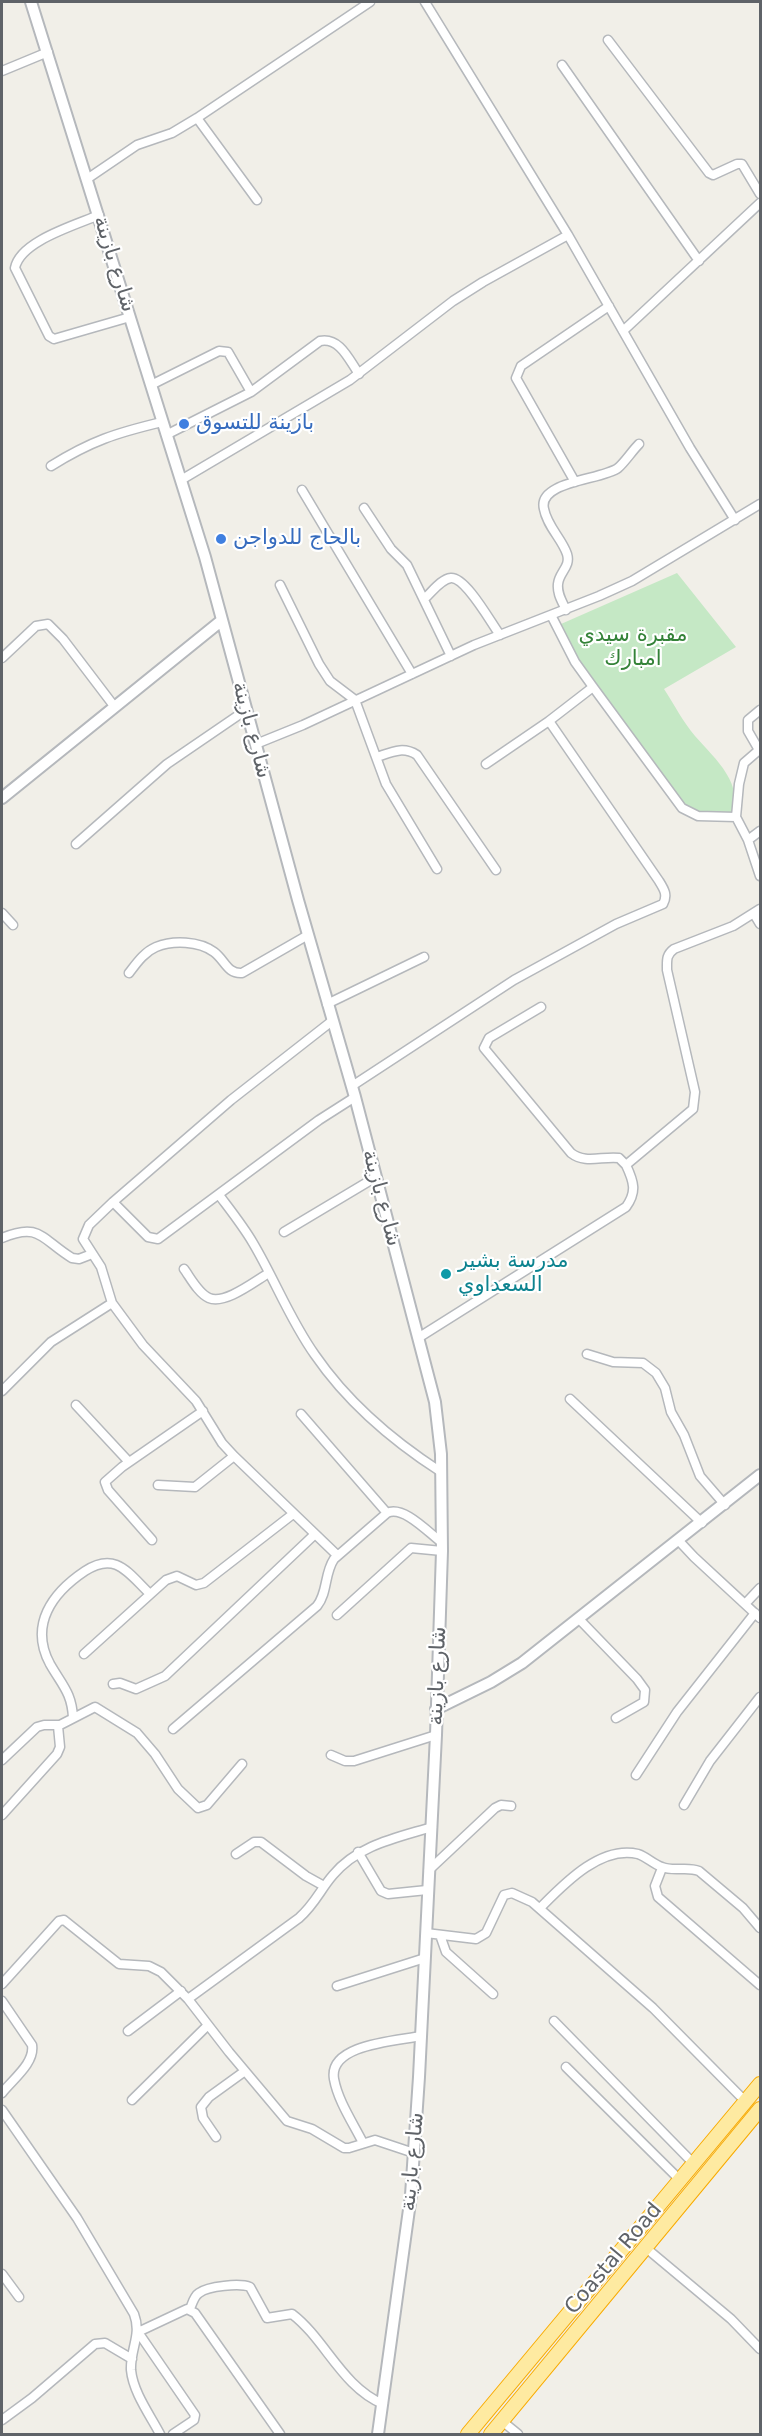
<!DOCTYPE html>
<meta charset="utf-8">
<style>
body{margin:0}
#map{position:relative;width:762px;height:2436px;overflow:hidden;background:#f1efe8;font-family:"DejaVu Sans",sans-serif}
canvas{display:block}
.frame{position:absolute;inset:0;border:3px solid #5f6368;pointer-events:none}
</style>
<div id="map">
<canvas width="762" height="2436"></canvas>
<div class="frame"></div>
</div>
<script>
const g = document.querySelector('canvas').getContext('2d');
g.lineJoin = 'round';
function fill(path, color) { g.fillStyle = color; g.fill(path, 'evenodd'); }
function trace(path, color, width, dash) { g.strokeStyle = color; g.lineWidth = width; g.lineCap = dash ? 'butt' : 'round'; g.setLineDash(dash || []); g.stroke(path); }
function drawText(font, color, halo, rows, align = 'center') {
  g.font = font + ' "DejaVu Sans",Vazirmatn,sans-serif'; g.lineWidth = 4.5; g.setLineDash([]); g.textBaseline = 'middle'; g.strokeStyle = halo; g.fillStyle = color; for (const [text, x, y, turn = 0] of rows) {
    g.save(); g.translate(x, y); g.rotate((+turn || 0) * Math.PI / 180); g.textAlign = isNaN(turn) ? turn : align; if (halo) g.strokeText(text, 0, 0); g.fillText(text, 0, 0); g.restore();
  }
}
const green = new Path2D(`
 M677 573 736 647 664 689C674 704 683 722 695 736 715 759 747 785 730 819L690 813 575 655 561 624Z`);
const minor = new Path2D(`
 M425 2 568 235 690 448 735 520
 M608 40 709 173 713 175 737 164H742L760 194
 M562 65 699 261
 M2 71 48 52
 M197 118 257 200
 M87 179 137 145 172 133 197 118 370 2
 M99 215C76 225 20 241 15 268L49 336 54 339 130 317
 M623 331 760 203
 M151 385 219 351 228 352 251 392
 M166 435 251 392 320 341C340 337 349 360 359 374
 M51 466C91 441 116 433 162 422
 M181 480 350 380 453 301 483 282 568 235
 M575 482 516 378 521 366 609 306
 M302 490 412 674
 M364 508 391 549 407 565 451 656
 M280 585 319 664 330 681 355 700 386 784 437 869
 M425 598C432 592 441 579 451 578 466 577 491 623 500 635
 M566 610C562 601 557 594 558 584 559 572 571 567 567 554 562 539 547 526 544 509 537 481 602 480 618 468 625 462 632 451 639 444
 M551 615 575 662 593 687 682 808 698 816 736 817 748 840 760 876
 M2 658 36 626 48 624 63 639 114 706
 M256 744 303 725 474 645 599 596 632 581 760 504
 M377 757C392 752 403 746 417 755L496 870
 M486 764 549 721
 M736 817 739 784 744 763 759 750 748 731V720L760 710
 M748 840 760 831
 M76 844 167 764 246 710
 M2 913 13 925
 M754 914 760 924
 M129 973C136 964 144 952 156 947 173 940 199 941 214 952 225 960 227 974 242 973L308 935
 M327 1004 424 957
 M541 1007 489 1038 484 1048 571 1153C585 1164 602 1156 619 1158L626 1165
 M332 1021 231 1100 113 1202 89 1225 83 1239 101 1267 112 1303 143 1345 196 1401 222 1443 234 1456 337 1555
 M352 1086 514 980 616 924 663 904C668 895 664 889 659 881L549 721 593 687
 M219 1195C231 1211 243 1226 253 1243 275 1280 290 1320 315 1355 348 1403 393 1441 441 1472
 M113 1202 148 1237 158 1239 319 1120 355 1097
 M284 1232 376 1177
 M2 1238C40 1222 41 1239 72 1258L79 1259 92 1254
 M184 1269C190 1277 198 1293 209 1298 225 1305 255 1281 269 1273
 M418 1338 626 1207C637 1192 634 1182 626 1165L693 1109 695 1092 667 970C667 960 666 955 674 949L733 926 760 909
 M587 1354 613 1362 643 1363 656 1373 665 1388 671 1412 684 1435 700 1476 725 1505
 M2 1391 51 1342 112 1303
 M570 1399 702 1523
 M76 1405 129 1462
 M301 1414 387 1513
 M158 1485 195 1487 234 1456
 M152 1540 108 1490 105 1482 122 1467 203 1411
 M679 1541 694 1557 760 1618
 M745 1604 760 1588
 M337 1615 411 1548 442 1551
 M579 1619 637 1679 645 1690 644 1702 616 1718
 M84 1654 166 1580 177 1576 196 1585 204 1583 293 1514
 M113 1684 120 1683 136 1689 165 1676 314 1535
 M73 1718C72 1693 62 1685 50 1664 29 1625 52 1593 85 1571 116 1551 128 1573 150 1594
 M173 1729 317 1606C328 1592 324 1574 334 1559L387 1513C403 1505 428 1532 441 1542
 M331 1755 345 1761H354L436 1735
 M2 1760 37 1727 44 1725H60L95 1707 137 1733 155 1754 178 1789 198 1808 207 1805 242 1764
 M636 1775 677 1712 755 1613
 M684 1805 710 1761 760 1697
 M2 1815 57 1754 60 1747 58 1726
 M358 1852 381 1891 388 1894 427 1890
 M236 1854 254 1842H261L306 1876 324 1886
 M662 1868 655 1886 658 1897 760 1985
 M429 1870 495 1808 501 1805 511 1806
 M540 1908C563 1885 600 1845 638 1854 647 1857 653 1864 662 1867 674 1872 687 1866 699 1871L743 1908 760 1928
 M426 1933 476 1939 486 1933 504 1895 512 1893 532 1902 653 2008 746 2102
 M440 1935 446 1952 493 1994
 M2 1984 59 1921 64 1920 119 1964 149 1966 161 1972 188 1999 229 2052 287 2121 312 2129 344 2148H349L375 2140 414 2153
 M337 1986 425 1958
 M188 1999 299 1918C315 1904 320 1890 333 1875 358 1845 396 1838 432 1827
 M2 2001 32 2045C35 2063 13 2079 2 2093
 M554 2021 693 2163
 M128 2031 181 1991
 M566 2067 680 2180
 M132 2100 208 2025
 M2 2110 77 2218 134 2314C142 2335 130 2349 131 2370 133 2392 150 2415 160 2434
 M216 2137 203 2118 201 2107 209 2097 245 2071
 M363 2143C353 2123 338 2101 334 2079 328 2044 397 2041 421 2036
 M646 2248 731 2319 760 2349
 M2 2274 19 2297
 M190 2309C192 2304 194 2296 199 2293 208 2286 240 2283 250 2287L267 2318 292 2314C325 2339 342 2387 383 2404
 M2 2420 32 2398 95 2344 105 2343 132 2359
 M502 2421 518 2434
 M173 2434 194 2420 195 2415 138 2332 187 2309 195 2313 280 2434`);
const tertiary = new Path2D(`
 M31 2 205 557 298 900 355 1097 435 1402 441 1454 442 1551 436 1735 419 2077 411 2195 378 2434
 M2 798 221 621
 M436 1709 491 1682 522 1663 760 1475`);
const trunk = new Path2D(`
 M468 2434 760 2084
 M491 2434 760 2109`);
const markers = [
 [184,424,6,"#3f7fe0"],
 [221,539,6,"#3f7fe0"],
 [446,1274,6,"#0f9aa8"]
];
const streetNames = [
 ["شارع بازينة",114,264,73],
 ["شارع بازينة",251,730,75],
 ["شارع بازينة",381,1198,75],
 ["شارع بازينة",438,1676,-88],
 ["شارع بازينة",413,2162,-85],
 ["Coastal Road",614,2259,-50]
];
const shopNames = [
 ["بازينة للتسوق",196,424],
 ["بالحاج للدواجن",233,539]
];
const parkNames = [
 ["مقبرة سيدي",633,636],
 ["امبارك",633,660]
];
const cultureNames = [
 ["مدرسة بشير",458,1262],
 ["السعداوي",458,1286]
];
fill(green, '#c5e8c5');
trace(minor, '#b5b8bc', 11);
trace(tertiary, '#b5b8bc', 14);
trace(trunk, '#f9ab00', 16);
trace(minor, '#fff', 8);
trace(tertiary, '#fff', 10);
trace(trunk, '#feeaa1', 14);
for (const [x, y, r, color] of markers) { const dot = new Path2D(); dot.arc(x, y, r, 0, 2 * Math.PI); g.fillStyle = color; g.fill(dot); trace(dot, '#fff', 2); }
drawText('21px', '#5f6368', '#fff', streetNames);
drawText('21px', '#366cbe', '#fff', shopNames, 'left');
drawText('21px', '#348238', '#fff', parkNames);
drawText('21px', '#0d838f', '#fff', cultureNames, 'left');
</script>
